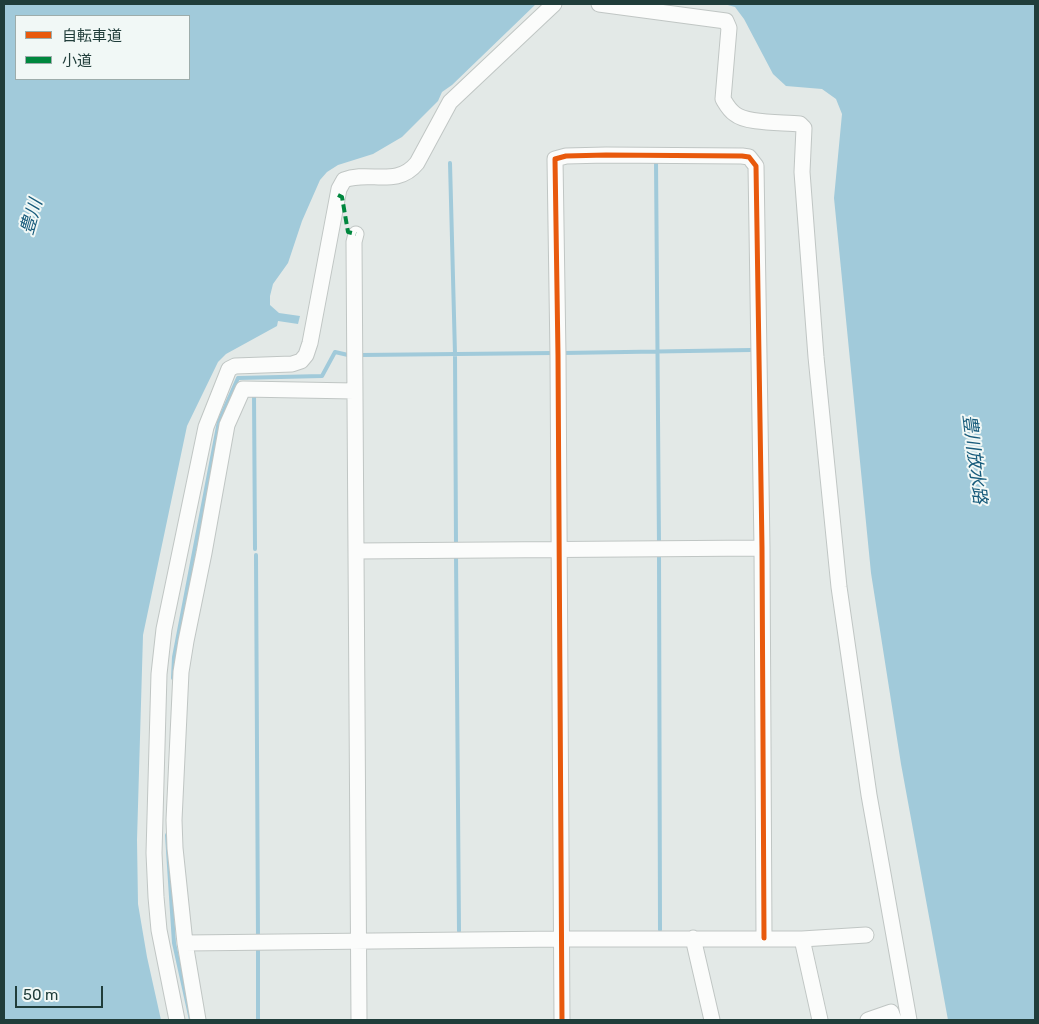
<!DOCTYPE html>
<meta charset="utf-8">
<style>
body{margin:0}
#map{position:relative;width:1039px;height:1024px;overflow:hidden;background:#e3e9e7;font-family:Rubik,"Noto Sans JP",sans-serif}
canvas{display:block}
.frame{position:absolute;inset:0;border:5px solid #203d3a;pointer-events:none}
.legend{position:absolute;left:15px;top:15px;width:175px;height:65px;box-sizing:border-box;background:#f1f8f6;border:1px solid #9dadab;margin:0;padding:6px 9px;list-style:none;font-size:15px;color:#203d3a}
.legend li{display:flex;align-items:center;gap:10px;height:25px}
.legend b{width:25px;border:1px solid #9dadab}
.scale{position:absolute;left:15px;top:986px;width:88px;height:22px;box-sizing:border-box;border:2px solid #203d3a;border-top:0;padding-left:6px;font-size:15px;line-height:18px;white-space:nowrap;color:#203d3a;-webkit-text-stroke:4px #f1f8f6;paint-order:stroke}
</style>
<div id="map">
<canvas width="1039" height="1024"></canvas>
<div class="frame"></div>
<ul class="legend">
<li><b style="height:6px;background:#e8590c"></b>自転車道</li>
<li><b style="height:6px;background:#00873e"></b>小道</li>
</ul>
<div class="scale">50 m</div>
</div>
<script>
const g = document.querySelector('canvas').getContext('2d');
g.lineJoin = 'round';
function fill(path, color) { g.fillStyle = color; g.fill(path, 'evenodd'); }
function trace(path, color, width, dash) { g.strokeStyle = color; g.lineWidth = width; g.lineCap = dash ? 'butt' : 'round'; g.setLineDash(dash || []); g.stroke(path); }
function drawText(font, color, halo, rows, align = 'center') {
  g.font = font + ' Rubik,"Noto Sans JP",sans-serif'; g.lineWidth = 4; g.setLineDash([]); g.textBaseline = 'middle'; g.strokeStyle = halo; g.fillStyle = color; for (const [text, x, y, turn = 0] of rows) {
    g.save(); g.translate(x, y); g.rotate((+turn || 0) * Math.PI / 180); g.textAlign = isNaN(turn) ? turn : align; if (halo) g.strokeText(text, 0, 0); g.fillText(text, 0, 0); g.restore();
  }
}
const water = new Path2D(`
 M4 4H536L452 85 442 92 438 101 402 137 373 154 338 165 327 172 320 180 302 221 288 263 273 284 270 296V305L279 313 300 316 298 324 278 321 277 326 226 354 218 362 187 426 143 635 137 840 138 904 147 957 161 1020H4ZM16 16H189V79H16Z
 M724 4H1035V1020H948L901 764 871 573 834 198 842 114 836 99 822 89 786 86 773 74 744 19 735 7Z`);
const stream = new Path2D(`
 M656 161 659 545
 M450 163 455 354 456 545
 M563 353 751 350
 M361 355 553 353
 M254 394 255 549
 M659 553 660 930
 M456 554 459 931
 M256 555 258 939
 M173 678 174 657 219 421 238 378 322 376 335 352 348 355
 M167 835 174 943 191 1020
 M258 946V1020`);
const minor = new Path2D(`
 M599 4 726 21 729 28 723 99C726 104 729 110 735 114 747 124 783 122 800 124L804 128 802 172 816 357 839 587 869 795 909 1020
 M356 234 354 242 359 1020
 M356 551 762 548
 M693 938 712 1020
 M802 939 820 1020
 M185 943 562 939H802L866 935
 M177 1020 159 930 156 897 154 853 159 674 164 629 206 427 229 369 235 366 292 364 301 361 306 355 310 343 339 189 344 180C369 170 397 188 417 163L450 102 554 4
 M198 1020 185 943 175 848 174 820 181 672 186 641 204 553 227 425 243 389 354 391
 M562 1020 558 356 555 159 566 156 606 155 742 156 749 157 756 166 762 548 764 938
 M868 1020 891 1012 894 1020`);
const quiet = new Path2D(`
 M338 195 342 197 348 232 356 234`);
const cycleway = new Path2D(`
 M562 1020 558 356 555 159 566 156 606 155 742 156 749 157 756 166 762 548 764 938`);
const waterNames = [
 ["豊川",32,217,-74],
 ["豊川放水路",974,459,83]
];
fill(water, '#a1cada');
trace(stream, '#a1cada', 4);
trace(minor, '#c0c6c4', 17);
trace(minor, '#fbfcfb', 15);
trace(quiet, '#00873e', 4, [8, 4]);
trace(cycleway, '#e8590c', 5);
drawText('italic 18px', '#175b7b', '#f1f8f6', waterNames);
</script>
